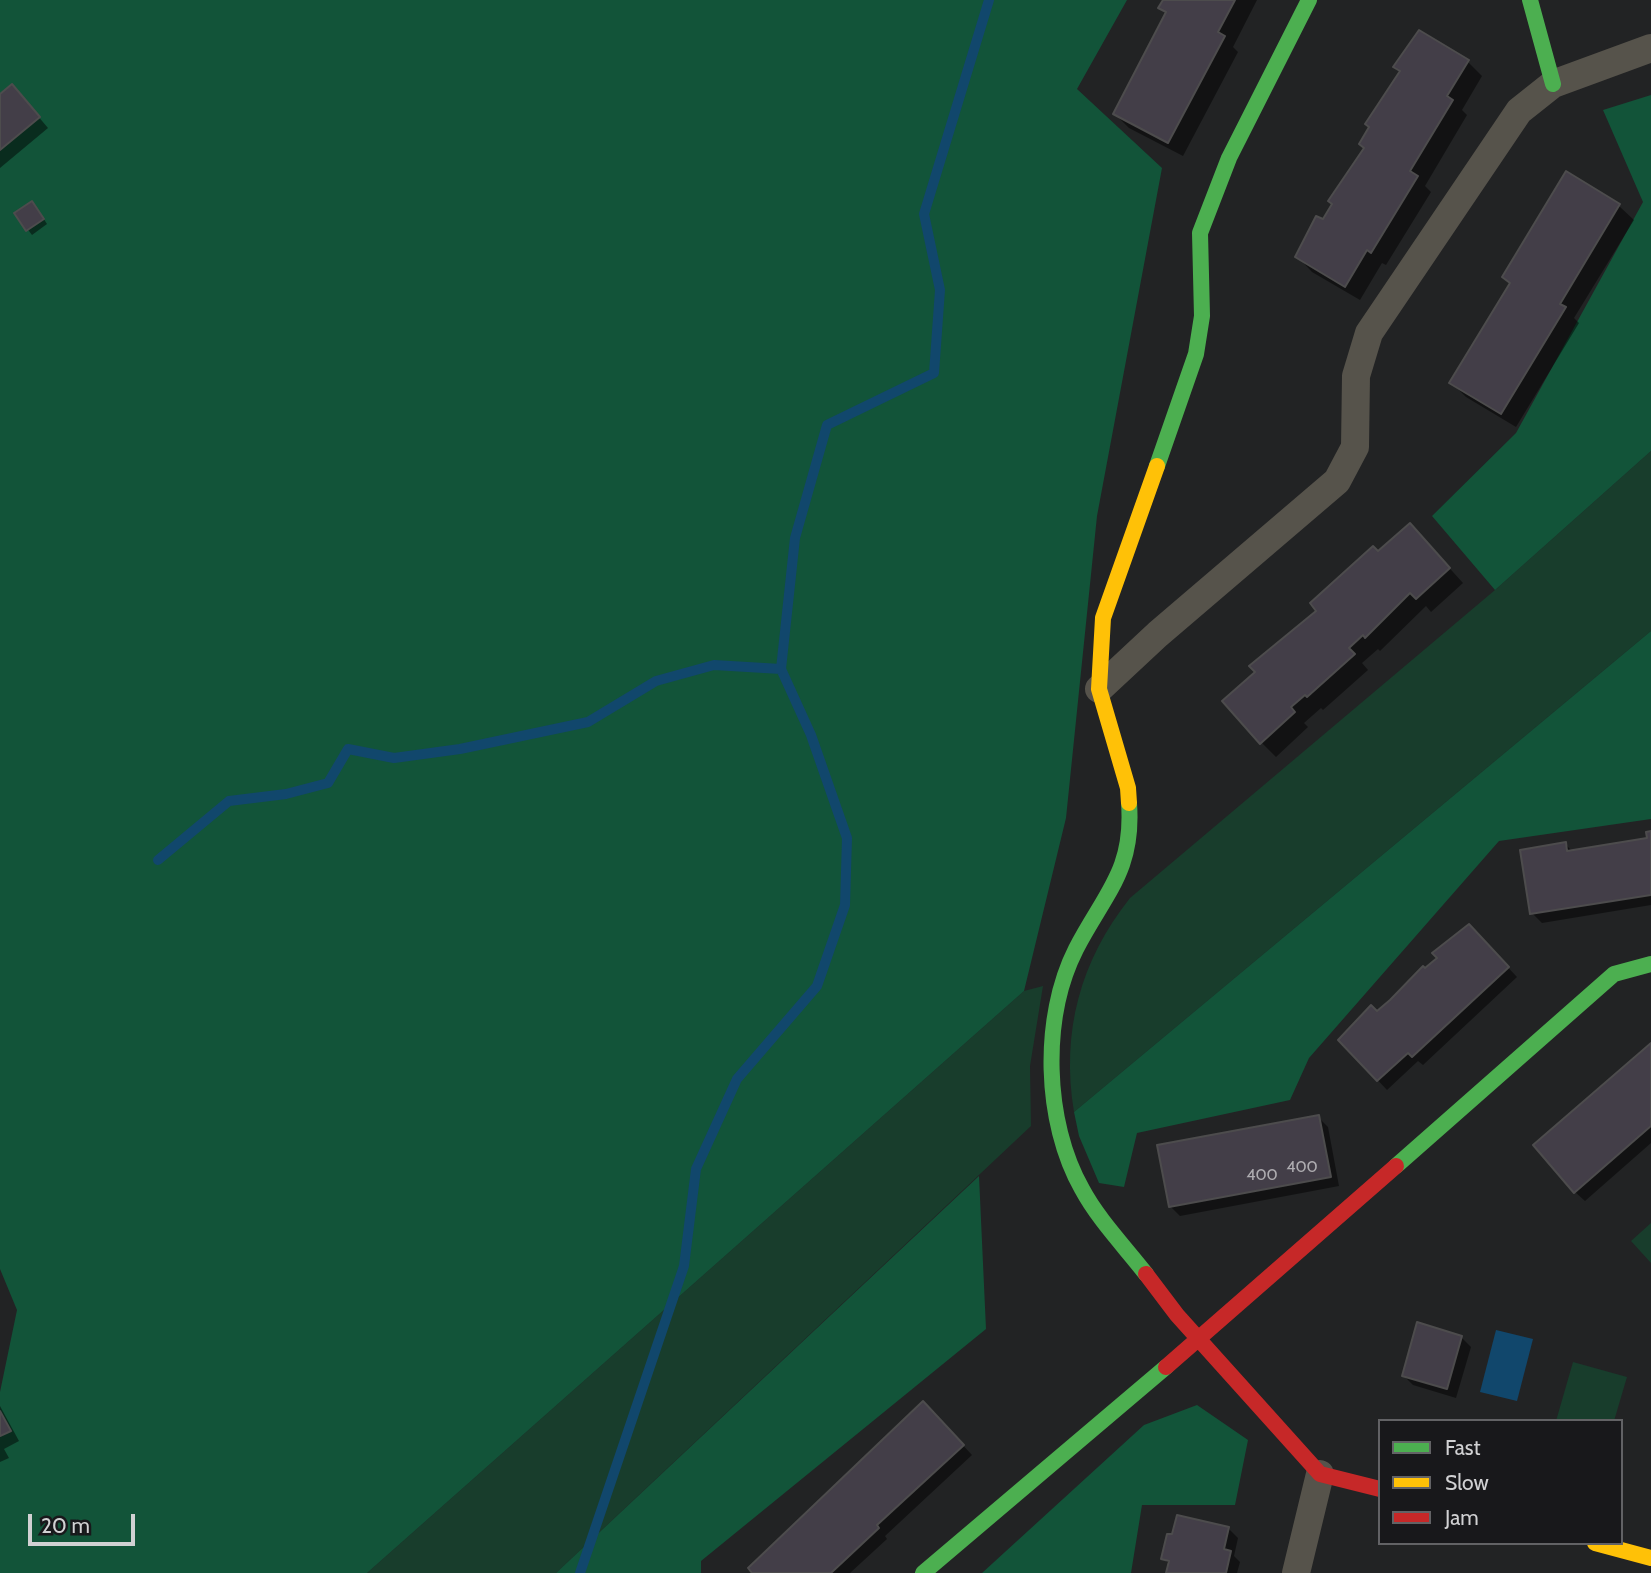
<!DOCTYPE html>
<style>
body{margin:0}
#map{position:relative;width:1651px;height:1573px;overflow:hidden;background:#222324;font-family:Cabin,sans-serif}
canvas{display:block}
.legend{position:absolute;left:1378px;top:1419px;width:245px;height:126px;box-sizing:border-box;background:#18181b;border:2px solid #626265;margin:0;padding:9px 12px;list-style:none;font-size:21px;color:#d1d1d3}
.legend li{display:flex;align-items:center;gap:14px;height:35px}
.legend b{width:35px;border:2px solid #626265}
.scale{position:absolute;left:28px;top:1514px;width:107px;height:32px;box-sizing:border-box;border:4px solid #d1d1d3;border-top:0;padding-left:9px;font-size:21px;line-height:24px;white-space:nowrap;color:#d1d1d3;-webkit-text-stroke:5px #18181b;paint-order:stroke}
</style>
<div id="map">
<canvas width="1651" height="1573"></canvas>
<ul class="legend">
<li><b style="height:9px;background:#4caf50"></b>Fast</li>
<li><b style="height:9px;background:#ffc107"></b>Slow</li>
<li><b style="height:9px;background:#c62828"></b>Jam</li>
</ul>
<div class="scale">20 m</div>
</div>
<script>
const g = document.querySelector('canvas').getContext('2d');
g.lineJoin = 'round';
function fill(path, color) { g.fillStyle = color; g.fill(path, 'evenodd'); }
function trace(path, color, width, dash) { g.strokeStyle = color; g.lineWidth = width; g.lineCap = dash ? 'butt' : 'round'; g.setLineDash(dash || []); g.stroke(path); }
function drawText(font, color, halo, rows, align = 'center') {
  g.font = font + ' Cabin,sans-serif'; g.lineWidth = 5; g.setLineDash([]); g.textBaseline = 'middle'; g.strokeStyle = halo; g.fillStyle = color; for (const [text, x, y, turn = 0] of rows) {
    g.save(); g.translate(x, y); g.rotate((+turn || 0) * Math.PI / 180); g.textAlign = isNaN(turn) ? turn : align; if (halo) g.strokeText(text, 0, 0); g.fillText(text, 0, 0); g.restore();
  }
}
const green = new Path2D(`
 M1651 451V631L1074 1112C1061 1032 1080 961 1130 898L1495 590Z
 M1043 986 1030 1066 1031 1126 556 1573H367L1024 991Z
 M1651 1223V1263L1631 1241Z
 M1573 1362 1627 1377 1614 1421H1556Z`);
const forest = new Path2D(`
 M0 0H1127L1077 89 1162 168 1097 516 1066 818 1024 991 367 1573H0V1392L17 1310 0 1269Z
 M1651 95V451L1495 590 1432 516 1516 433 1643 202 1603 110Z
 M1651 631V819L1499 841 1309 1058 1290 1100 1137 1133 1124 1187 1099 1183 1079 1136 1074 1112Z
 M979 1176 986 1329 701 1561V1573H556Z
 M1197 1405 1248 1440 1235 1505H1142L1131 1573H982L1144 1425Z`);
const water = new Path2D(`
 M1496 1330 1533 1339 1517 1401 1480 1392Z`);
const shadow = new Path2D(`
 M1165 0H1257L1233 47 1238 52 1183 156 1129 128 1115 114 1167 14 1161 7Z
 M1468 62 1482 76 1462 110 1467 115 1425 186 1431 192 1386 265 1382 263 1360 300 1312 272 1298 257 1323 221 1365 148 1401 73 1395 67Z
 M21 96 48 128 0 168V97Z
 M1567 174 1619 206 1634 220 1574 318 1579 323 1516 427 1466 397 1451 382 1511 284Z
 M36 207 47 224 32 235 16 214Z
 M1424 540 1463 583 1431 612 1426 606 1380 651 1378 649 1362 663 1368 670 1323 710 1321 708 1304 723 1308 727 1276 757 1261 742 1257 672 1251 666 1284 637 1286 640 1378 553Z
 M1651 833V905L1542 923 1532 913 1565 844 1573 852 1649 840Z
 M1469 926 1517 977 1423 1065 1418 1061 1387 1090 1340 1040 1377 1014Z
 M1651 1045V1143L1585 1201 1575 1192Z
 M1318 1117 1328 1127 1339 1186 1180 1216 1171 1207Z
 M1461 1337 1471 1347 1456 1398 1413 1385 1404 1376Z
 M0 1406 19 1441 4 1449 9 1458 0 1462Z
 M932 1412 972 1455 885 1536 887 1539 850 1573H754Z
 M1228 1528 1238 1538 1234 1556 1240 1562 1237 1573H1168L1170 1565 1163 1558Z`);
const stream = new Path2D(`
 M158 860 229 801 286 794 328 783 348 749 394 758 460 749 588 722 656 681 714 665 781 669
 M580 1573 684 1266 696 1169 737 1079 817 986 845 905 847 838 811 735 781 669 795 538 827 425 934 373 940 290 924 214 989 0`);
const building = new Path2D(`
 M1163 0H1235L1218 32 1225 36 1168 143 1113 114 1166 12 1158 8Z
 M1419 30 1469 60 1447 96 1453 100 1410 171 1418 176 1371 253 1367 250 1345 287 1295 257 1316 216 1323 219 1332 204 1328 201 1364 148 1359 144 1369 127 1365 124 1400 71 1393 67Z
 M12 84 40 117 0 150V94Z
 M1566 171 1620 204 1560 304 1566 307 1501 414 1449 383 1510 283 1502 277Z
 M32 201 44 219 26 231 14 213Z
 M1410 523 1450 568 1416 599 1410 593 1365 638 1363 635 1349 648 1355 654 1307 697 1305 695 1291 707 1295 712 1260 744 1222 701 1255 672 1249 666 1316 611 1310 603 1373 546 1378 551Z
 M1651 831V895L1530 914 1520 850 1566 842 1567 851 1647 838 1646 832Z
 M1469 924 1509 967 1412 1057 1408 1053 1377 1081 1338 1040 1371 1005 1377 1011 1390 1000 1423 966 1425 968 1437 958 1432 953Z
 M1651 1043V1126L1574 1193 1533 1145Z
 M1319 1115 1331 1177 1169 1207 1157 1145Z
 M1417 1322 1462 1336 1447 1389 1402 1376Z
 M923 1401 964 1445 877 1525 879 1528 831 1573H752L748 1568Z
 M0 1411 11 1431 0 1436Z
 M1177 1515 1229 1527 1224 1549 1231 1551 1226 1573H1166L1169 1561 1161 1559 1167 1534H1172Z`);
const street = new Path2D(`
 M1099 689 1158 634 1337 481 1355 447 1356 376 1369 333 1519 111 1553 84 1651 48
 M1296 1573 1320 1474`);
const fast = new Path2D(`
 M1530 0 1553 84
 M1157 466 1196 354 1202 316 1200 233 1229 158 1309 0
 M1129 803C1134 871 1105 893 1076 949 1041 1018 1044 1122 1082 1189 1098 1219 1125 1247 1146 1274
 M1396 1166 1614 974 1651 964
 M923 1573 1166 1367`);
const slow = new Path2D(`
 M1129 803 1128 788 1099 689 1103 618 1157 466
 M1595 1543 1651 1558`);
const jam = new Path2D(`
 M1146 1274 1177 1315 1320 1474 1380 1489
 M1166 1367 1396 1166`);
const numberNames = [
 ["400",1302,1167],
 ["400",1262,1175]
];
fill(green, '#183d2c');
fill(forest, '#125439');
fill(water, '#11476c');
fill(shadow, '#0007');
trace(stream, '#11476c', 10);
fill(building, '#433e48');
trace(building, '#4d4c4d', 2);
trace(street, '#56534b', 28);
trace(fast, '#4caf50', 16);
trace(slow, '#ffc107', 16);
trace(jam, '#c62828', 16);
drawText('16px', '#aeacb0', null, numberNames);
</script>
